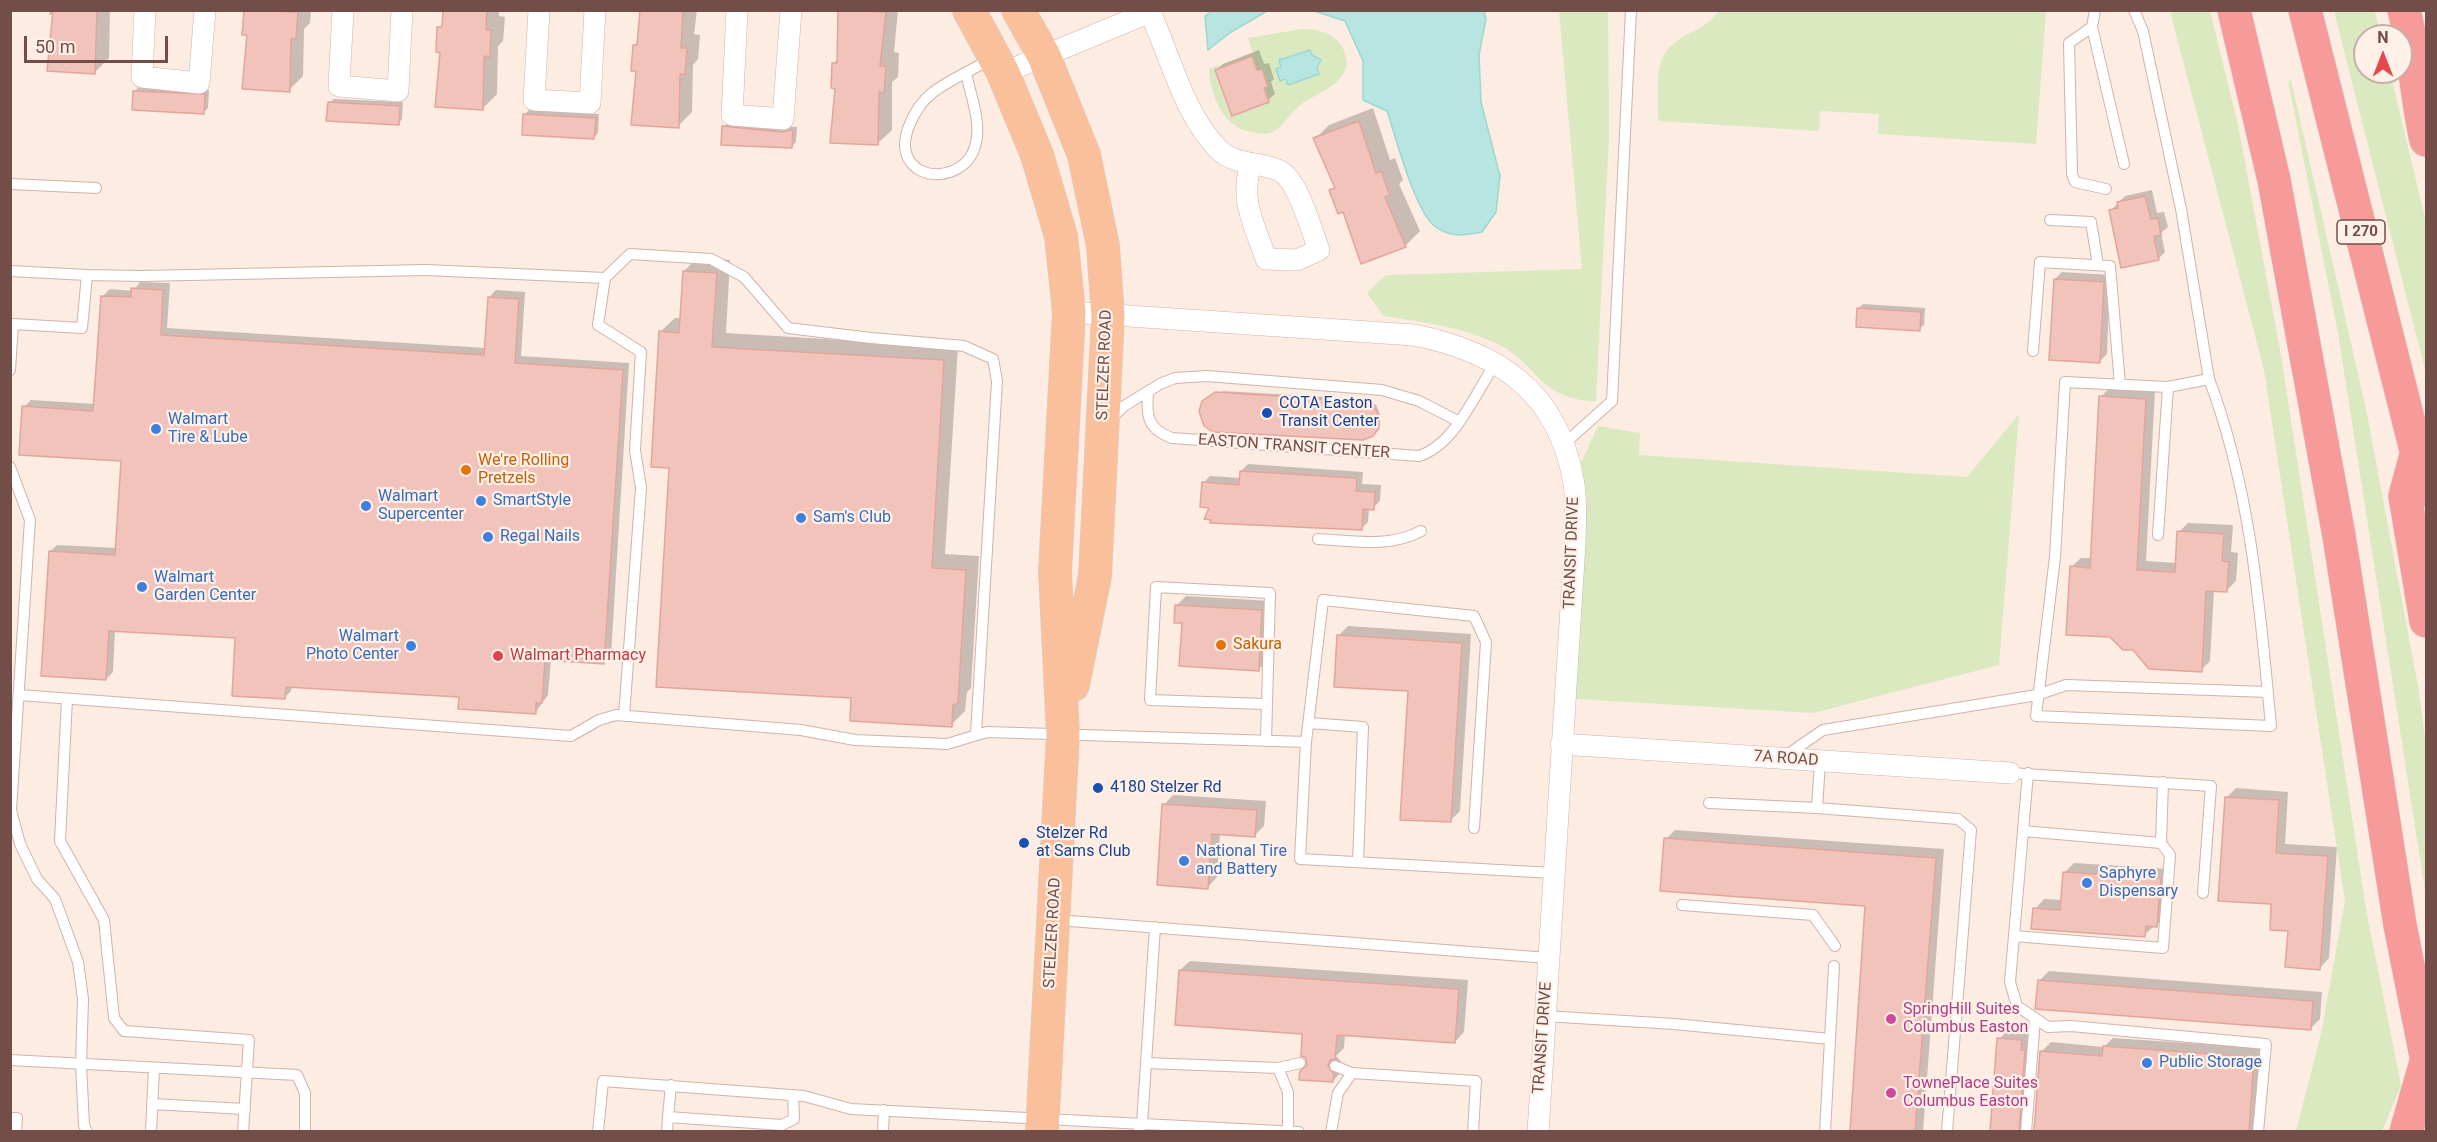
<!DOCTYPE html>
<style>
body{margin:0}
#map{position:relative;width:2437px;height:1142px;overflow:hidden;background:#fcece2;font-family:Roboto,sans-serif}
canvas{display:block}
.frame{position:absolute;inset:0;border:12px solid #734e49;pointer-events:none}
.north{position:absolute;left:2353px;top:24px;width:60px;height:60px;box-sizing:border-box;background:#fff0e8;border:2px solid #c7afa8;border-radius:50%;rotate:0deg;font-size:16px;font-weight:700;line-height:24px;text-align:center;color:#734e49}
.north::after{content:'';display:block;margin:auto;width:21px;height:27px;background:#e5484a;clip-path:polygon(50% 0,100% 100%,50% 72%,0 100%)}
.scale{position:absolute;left:24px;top:36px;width:144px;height:27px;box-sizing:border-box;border:3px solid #734e49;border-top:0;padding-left:8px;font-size:18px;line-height:21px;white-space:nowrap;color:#734e49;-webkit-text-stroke:4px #fff0e8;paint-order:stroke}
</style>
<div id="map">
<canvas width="2437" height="1142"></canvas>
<div class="frame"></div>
<div class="north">N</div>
<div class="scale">50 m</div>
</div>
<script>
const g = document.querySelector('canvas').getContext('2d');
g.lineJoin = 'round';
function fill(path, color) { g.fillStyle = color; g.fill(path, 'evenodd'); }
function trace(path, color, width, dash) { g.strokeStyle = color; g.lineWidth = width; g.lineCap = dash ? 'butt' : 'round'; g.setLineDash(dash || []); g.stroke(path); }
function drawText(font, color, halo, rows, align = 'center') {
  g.font = font + ' Roboto,sans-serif'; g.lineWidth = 4.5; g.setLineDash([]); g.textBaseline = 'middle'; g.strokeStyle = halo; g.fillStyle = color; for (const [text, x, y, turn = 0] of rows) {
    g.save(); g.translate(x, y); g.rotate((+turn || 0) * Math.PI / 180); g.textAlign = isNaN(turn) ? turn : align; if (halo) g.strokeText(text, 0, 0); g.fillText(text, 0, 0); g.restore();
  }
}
const green = new Path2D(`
 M1559 11H1608L1609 136 1596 401C1539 401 1538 362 1495 343 1460 326 1421 322 1383 316L1367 293 1386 275 1582 269Z
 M1719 11H2046L2036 144 1878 134 1879 114 1820 111 1819 131 1658 121C1659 97 1652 60 1673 44 1690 30 1705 30 1719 11Z
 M2170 11H2210L2238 125 2281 355 2366 909 2401 1086 2382 1131H2296L2321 1034 2345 901 2264 370Z
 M2334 11 2375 12 2381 36H2365V72H2390L2426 222V374Z
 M1302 29C1326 29 1346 38 1347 65 1339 89 1319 91 1300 105 1291 112 1284 125 1274 131 1267 135 1258 134 1251 132 1223 127 1210 95 1209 69L1253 53 1248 38Z
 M2291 80 2366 409 2418 686 2426 744V897L2338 333 2288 81Z
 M2019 414 1999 665 1813 713 1576 699 1587 500 1581 463 1598 426 1640 433 1639 455 1967 477Z`);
const water = new Path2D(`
 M1212 11V10L1267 11 1231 32 1208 50 1205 16Z
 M1314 11H1484L1486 19 1479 55 1481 102 1500 176 1496 212 1482 232C1466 235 1452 238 1437 228 1415 214 1396 137 1387 111L1363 100V61L1345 21Z
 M1310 50 1312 55 1321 60 1317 68 1319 74 1288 85 1286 79 1280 81 1276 69 1281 67 1279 60Z`);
const shadow = new Path2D(`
 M50 10H110L109 58 95 72 54 15H49Z
 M246 10H311L310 23 304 29 303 76 289 90 249 34Z
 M444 10H499V16L505 17 503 41 498 46 497 94 483 108 442 51 439 28 444 22Z
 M640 10H697L694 34 700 35 698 59 693 65 692 112 678 126 638 69 634 46 639 41Z
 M839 10H898L894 52 899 53 898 77 892 82V130L877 144 837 87 833 64 838 59Z
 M1259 50 1264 64 1269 63 1274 79 1271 82 1275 94 1268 100 1216 71 1223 64Z
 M139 87 209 90 208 108 204 112 135 91Z
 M334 99 403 102 402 119 398 124 329 103Z
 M1373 108 1390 160 1395 158 1403 180 1399 184 1420 231 1406 245 1362 262 1344 210 1331 191 1336 186 1315 139 1329 125Z
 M529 110 599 114 598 133 594 138 524 115Z
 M728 123 797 127 796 142 791 147 723 127Z
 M2152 190 2157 213 2164 212 2168 227 2161 233 2165 252 2158 259 2111 210 2125 196Z
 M698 257 730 260 726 333 958 347 945 554 979 556 971 688 967 692 965 711 951 725 853 697 671 466 660 332 675 318H681L684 271Z
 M2062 272 2110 275 2107 354 2100 361 2055 279Z
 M140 282 170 283 167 328 486 348 489 297 496 290 525 292 521 356 629 363 611 655 604 662 551 659 548 695 535 713 461 696 292 686 291 691 284 698 237 637 115 630 113 672 106 679 50 552 57 545 117 548 123 460 24 407 31 400 95 404 103 296 110 289 133 291Z
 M1863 304 1925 308 1924 325 1919 329 1858 309Z
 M2110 387 2155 390 2146 561 2177 563 2179 532 2188 523 2233 525 2231 552 2238 553 2236 581 2227 590H2214L2210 661 2201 670 2071 567 2081 558H2092L2101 397Z
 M1223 391 1364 399 1376 405 1380 414V425L1375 433 1207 398Z
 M1248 464 1363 472 1362 484 1381 485 1380 501 1373 508H1369L1368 522 1361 529 1211 507 1203 483 1210 476 1241 478V471Z
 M1186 596 1271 601 1268 660 1259 669 1183 622 1177 605Z
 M1348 626 1471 634 1460 811 1450 821 1410 690 1338 636Z
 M2236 788 2288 792 2285 844 2337 847 2329 958 2320 968 2289 930 2273 903 2226 798Z
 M1173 795 1266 801 1264 826 1254 836 1220 833 1217 877 1208 887 1164 805Z
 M1675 830 1944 849 1923 1132H1852L1867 905 1666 839Z
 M2074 863 2170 869 2166 916 2144 935 2035 909 2044 899 2062 900 2065 872Z
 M1190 961 1468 980 1464 1032 1455 1042 1345 1034 1344 1048 1336 1056 1343 1064 1342 1071 1333 1081 1309 1064 1304 1032 1180 970Z
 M2049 971 2322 992 2320 1019 2310 1029 2039 981Z
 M2008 1030 2031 1031V1129L2035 1130 2041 1052 2051 1042 2104 1047 2113 1038 2263 1048 2257 1132H1992L1999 1039Z`);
const building = new Path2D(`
 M53 10H97L95 74 47 71Z
 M244 10 298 12 296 39H291L290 92 242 89 247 35H242Z
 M443 10H487L486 30H491L490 57 484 56 483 110 435 107 440 53 436 52 437 27H442Z
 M640 10H683L681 48H687L685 75 680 74 679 128 631 125 636 71H631L633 45H637Z
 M838 10 886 12 880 66H886L884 93 879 92 878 145 830 143 835 89 831 88 832 63H837Z
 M1252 56 1257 70 1262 69 1268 87 1264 88 1269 102 1232 116 1215 70Z
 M133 91 205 94 204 114 132 110Z
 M328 102 400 106 399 125 326 121Z
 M523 114 596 118 594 139 522 135Z
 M1359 121 1376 173 1381 171 1390 195 1385 197 1406 247 1361 264 1343 212 1338 214 1329 190 1335 188 1313 138Z
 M722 126 782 132 793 130 792 148 721 145Z
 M2145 196 2151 219 2158 218 2161 235 2154 237 2159 260 2121 268 2109 210 2118 208 2117 202Z
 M683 271 717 273 712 347 944 360 932 568 966 570 958 703 953 705 952 727 850 721 851 698 656 687 669 468 651 467 659 331 679 333Z
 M2054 279 2104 282 2100 363 2049 360Z
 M131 288 163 290 161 335 484 355 488 297 519 299 515 363 623 370 604 664 545 660 542 703H536V714L458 709 459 697 286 687 285 699 232 696 235 638 109 631 106 680 41 676 49 551 115 555 121 461 19 455 22 406 93 411 101 296 131 297Z
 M1857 308 1921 312 1920 331 1856 327Z
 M1215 392 1366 402 1377 411 1379 428 1373 436 1363 440 1213 432 1204 426 1199 411 1202 401Z
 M2099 396 2146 399 2137 570 2175 572 2177 531 2224 534 2222 561 2229 562 2227 592 2206 591 2202 672 2149 669 2133 650H2123L2110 637 2066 635 2070 566 2090 568Z
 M1240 471 1357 478 1356 491 1375 492 1374 510 1363 509 1362 530 1210 523 1211 520 1204 519 1209 508 1200 507 1202 482 1239 485Z
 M1175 605 1262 610 1259 671 1179 666 1182 623H1174Z
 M1337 635 1462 643 1451 822 1400 820 1408 691 1334 687Z
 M2225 797 2279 800 2276 853 2328 856 2320 970 2285 967 2288 931 2270 930 2271 904 2218 901Z
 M1162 804 1257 810 1255 837 1212 834 1208 889 1157 885Z
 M1664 838 1936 858 1915 1131H1850L1865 906 1660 891Z
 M2063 872 2161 878 2157 927 2146 926 2145 937 2031 929 2033 908 2060 910Z
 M1179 970 1459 989 1455 1043 1337 1035 1335 1059 1330 1060 1328 1066 1334 1074 1333 1082 1299 1080 1300 1071 1307 1065 1306 1058 1301 1056 1302 1034 1175 1025Z
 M2038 980 2313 1001 2311 1030 2035 1009Z
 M1997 1038 2022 1040 2021 1050H2025L2019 1131H1990Z
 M2103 1046 2254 1057 2249 1131H2034L2040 1051 2102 1056Z`);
const lane = new Path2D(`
 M2095 10 2092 27 2124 164
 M2134 10 2143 31 2181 209 2209 379
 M2092 27 2069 43 2072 174 2075 182 2106 189
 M966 73C971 98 985 129 972 154 960 177 921 183 908 158 898 138 916 106 932 93 949 80 972 70 991 59
 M10 184 96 188
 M2050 220 2091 222 2098 265
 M10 271 87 275
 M605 278 630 254 711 259 744 277 788 328 871 338 964 346 993 359 997 381 976 734
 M2033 351 2040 262 2110 266 2120 385
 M10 370 13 324 82 328 87 275 142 276 426 270 605 278 598 325 641 352 635 450 641 488 624 716
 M2209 379C2251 490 2260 608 2271 726L2036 716 2055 557 2065 382 2168 387Z
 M1148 393C1146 417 1148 429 1172 438L1419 456C1456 444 1474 394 1496 363
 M1110 420 1124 406 1160 384 1175 378 1207 376 1382 390 1419 401 1458 421
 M1564 444 1612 401 1631 10
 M10 467 30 520 11 810 20 844 37 879 55 899 78 962 83 999 81 1064 84 1125 87 1132
 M2158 535 2168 387
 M1318 539C1353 541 1390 548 1421 531
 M19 695 571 736 599 720 616 715 801 730 855 740 925 743 947 744 987 732 1306 742
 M67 699 60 841 104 920 114 1018 124 1031 249 1040 243 1132
 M1265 704 1150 700 1156 587 1270 593 1266 741
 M1309 723 1363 727 1358 862
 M1784 757 1823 730 2037 695 2066 685 2268 692
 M2010 773 2211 786 2203 893
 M2028 773 2023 831 2161 843 2163 782
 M1709 803 1817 808 1820 762
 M1817 808 1958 819 1971 830 1947 1132
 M1474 828 1486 642 1474 616 1323 600 1306 742 1300 859 1553 873
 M2023 831 2010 982 2017 1006 2048 1027 2071 1026 2266 1044 2258 1132
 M1682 905 1813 915 1835 946
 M1057 920 1548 958
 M2014 936 2163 948 2170 855 2161 843
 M1545 1016 1674 1024 1830 1039 1825 1132
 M1830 1039 1834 966
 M10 1060 297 1075 305 1093V1132
 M1146 1063 1278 1068 1300 1063
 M1335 1066 1352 1073 1476 1081 1473 1132
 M1278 1068 1288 1092V1132
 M671 1085 668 1117 782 1125 794 1119 793 1095
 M152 1104 245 1109
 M10 1118H17L16 1132
 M151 1132 154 1068
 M598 1132 603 1081 804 1096 851 1109 1299 1132
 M667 1132 668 1117
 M883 1132 884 1110
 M1138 1132 1142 1124 1155 927
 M1331 1132 1338 1093 1352 1073
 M2026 1132 2035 1019`);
const street = new Path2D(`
 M145 10 142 77 199 83 205 10
 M343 10 339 86 398 91 402 10
 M539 10 534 100 590 103 595 10
 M737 10 732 115 783 119 791 10
 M1149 10C1171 57 1182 111 1218 149 1233 165 1260 162 1278 170 1298 178 1311 230 1319 250L1297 260 1266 259C1255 226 1239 199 1251 165
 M1003 73 1150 12
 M1069 312 1414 335C1500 352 1559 393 1574 484 1577 503 1575 525 1575 544L1538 1132
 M1561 744 2010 773`);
const primary = new Path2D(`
 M969 10 1003 73 1037 155 1061 236 1069 312 1055 571 1063 734 1042 1132
 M1018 10 1044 56 1084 155 1103 246 1108 316 1095 576 1073 685`);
const highway = new Path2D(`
 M2234 10 2274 180 2339 536 2400 925 2426 1056
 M2305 10 2426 490
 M2404 10C2415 53 2416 97 2426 140
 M2416 455 2405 496 2426 621
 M2406 1132 2426 1062`);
const markers = [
 [1267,413,6,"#1a4fb4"],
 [156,429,6,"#3f7fe0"],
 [466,470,6,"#e8710a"],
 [481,501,6,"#3f7fe0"],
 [366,506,6,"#3f7fe0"],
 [801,518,6,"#3f7fe0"],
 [488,537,6,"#3f7fe0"],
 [142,587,6,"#3f7fe0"],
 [1221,645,6,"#e8710a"],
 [411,646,6,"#3f7fe0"],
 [498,656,6,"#e0444e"],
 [1098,788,6,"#1a4fb4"],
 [1024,843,6,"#1a4fb4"],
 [1184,861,6,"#3f7fe0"],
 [2087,883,6,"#3f7fe0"],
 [1891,1019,6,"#d1479c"],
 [2147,1063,6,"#3f7fe0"],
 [1891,1093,6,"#d1479c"]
];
const shields = [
 [2361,232,48]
];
const shieldNames = [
 ["I 270",2361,232]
];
const streetNames = [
 ["STELZER ROAD",1105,365,-88],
 ["EASTON TRANSIT CENTER",1294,447,4],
 ["TRANSIT DRIVE",1572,553,-88],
 ["7A ROAD",1786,759,4],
 ["STELZER ROAD",1053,933,-87],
 ["TRANSIT DRIVE",1543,1038,-86]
];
const transitNames = [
 ["COTA Easton",1279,404],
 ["Transit Center",1279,422],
 ["4180 Stelzer Rd",1110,788],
 ["Stelzer Rd",1036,834],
 ["at Sams Club",1036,852]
];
const shopNames = [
 ["Walmart",168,420],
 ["Tire & Lube",168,438],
 ["Walmart",378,497],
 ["Supercenter",378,515],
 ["SmartStyle",493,501],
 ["Sam's Club",813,518],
 ["Regal Nails",500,537],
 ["Walmart",154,578],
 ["Garden Center",154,596],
 ["Walmart",399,637,"right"],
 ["Photo Center",399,655,"right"],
 ["National Tire",1196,852],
 ["and Battery",1196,870],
 ["Saphyre",2099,874],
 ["Dispensary",2099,892],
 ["Public Storage",2159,1063]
];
const foodNames = [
 ["We're Rolling",478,461],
 ["Pretzels",478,479],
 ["Sakura",1233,645]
];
const healthNames = [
 ["Walmart Pharmacy",510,656]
];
const hotelNames = [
 ["SpringHill Suites",1903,1010],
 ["Columbus Easton",1903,1028],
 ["TownePlace Suites",1903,1084],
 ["Columbus Easton",1903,1102]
];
fill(green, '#dbe9c1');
fill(water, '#b7e5e1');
trace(water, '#9dd7d2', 1.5);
fill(shadow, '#0003');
fill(building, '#f1c3ba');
trace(building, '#e3a59b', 1.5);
trace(lane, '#cfb3ac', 12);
trace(street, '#cfb3ac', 22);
trace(primary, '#d8cdcc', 34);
trace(highway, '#d8cdcc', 34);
trace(lane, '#fff', 10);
trace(street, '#fff', 21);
trace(primary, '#fac09b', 33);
trace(highway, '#f69b99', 33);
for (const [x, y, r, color] of markers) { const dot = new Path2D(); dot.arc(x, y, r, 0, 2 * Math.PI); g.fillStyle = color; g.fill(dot); trace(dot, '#fff0e8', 2); }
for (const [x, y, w] of shields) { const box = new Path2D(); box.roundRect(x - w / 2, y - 12, w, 24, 4.5); g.fillStyle = '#fff0e8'; g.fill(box); trace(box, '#734e49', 1.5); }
drawText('bold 15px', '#734e49', null, shieldNames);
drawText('16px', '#734e49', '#fff0e8', streetNames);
drawText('16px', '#164399', '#fff0e8', transitNames, 'left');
drawText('16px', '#366cbe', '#fff0e8', shopNames, 'left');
drawText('16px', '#c56008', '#fff0e8', foodNames, 'left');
drawText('16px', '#be3a42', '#fff0e8', healthNames, 'left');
drawText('16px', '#b23c85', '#fff0e8', hotelNames, 'left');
</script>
